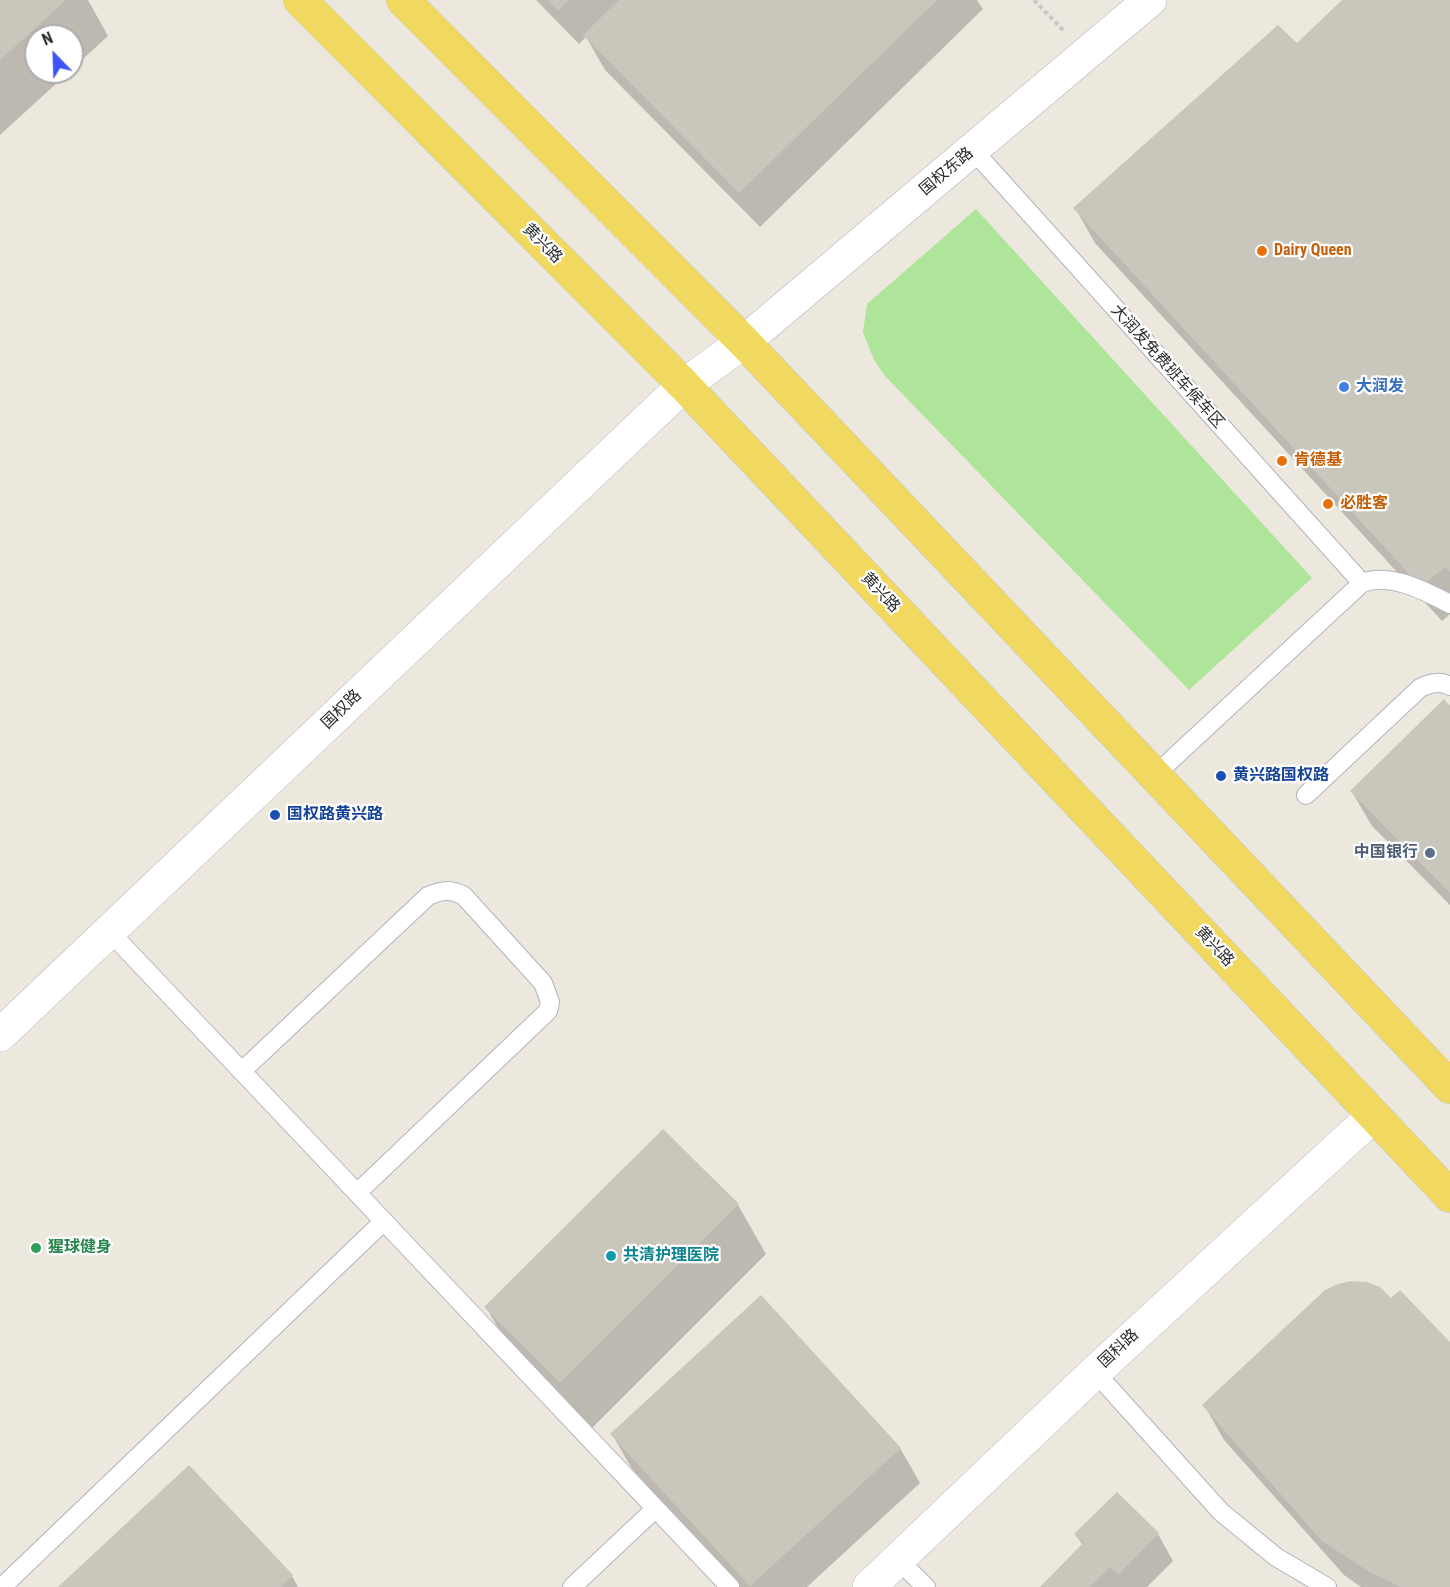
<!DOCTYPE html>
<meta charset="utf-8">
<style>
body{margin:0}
#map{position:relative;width:1450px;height:1587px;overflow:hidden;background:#ede8de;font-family:"Roboto Condensed",sans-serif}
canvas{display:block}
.north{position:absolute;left:24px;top:24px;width:60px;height:60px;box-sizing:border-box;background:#fff;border:2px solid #ababab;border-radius:50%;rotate:337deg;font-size:16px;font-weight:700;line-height:24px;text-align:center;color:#2c2c2c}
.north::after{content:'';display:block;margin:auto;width:21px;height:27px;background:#3f55fa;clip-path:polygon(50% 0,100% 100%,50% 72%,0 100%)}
</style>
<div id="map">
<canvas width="1450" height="1587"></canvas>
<div class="north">N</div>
</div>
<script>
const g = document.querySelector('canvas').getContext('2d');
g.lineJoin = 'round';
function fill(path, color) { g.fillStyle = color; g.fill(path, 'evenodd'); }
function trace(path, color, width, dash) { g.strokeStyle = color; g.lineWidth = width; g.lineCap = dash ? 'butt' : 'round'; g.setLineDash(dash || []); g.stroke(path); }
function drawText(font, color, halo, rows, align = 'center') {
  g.font = font + ' "Roboto Condensed","Noto Sans SC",sans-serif'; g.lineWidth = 4.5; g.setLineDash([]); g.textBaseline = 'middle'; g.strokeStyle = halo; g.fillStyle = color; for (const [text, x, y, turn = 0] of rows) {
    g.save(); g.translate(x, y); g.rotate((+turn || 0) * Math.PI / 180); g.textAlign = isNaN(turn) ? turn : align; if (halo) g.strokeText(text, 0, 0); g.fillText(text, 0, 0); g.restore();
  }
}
const green = new Path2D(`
 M976 209 1312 578 1189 690 885 376 874 360 863 332 867 304Z`);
const shadow = new Path2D(`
 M0 0H88L108 36 72 69V36H36V72H69L0 135Z
 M536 0H977L983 9 760 227 605 70 586 37 579 44Z
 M1344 0H1450V614L1442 621 1095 243 1075 208 1297 45Z
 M1450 708V905L1372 826 1352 792Z
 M663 1131 738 1205 766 1254 589 1431 514 1356 486 1307Z
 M1391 1300 1450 1345V1587H1361L1344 1575 1224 1440 1204 1405Z
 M612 1434 900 1448 920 1483 807 1587H740L632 1469Z
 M1117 1494 1158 1534 1173 1561 1147 1587H1042L1083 1546 1076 1535Z
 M292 1576 298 1587H61Z`);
const building = new Path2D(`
 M0 0H66L0 60Z
 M548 0H569L558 10Z
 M619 0H937L739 193 583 35Z
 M1342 0H1450V572L1445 567 1421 587 1073 208 1278 25 1297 43Z
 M1444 699 1450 706V893L1350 791Z
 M663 1129 739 1204 560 1383 484 1307Z
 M1351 1281 1367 1282 1380 1287 1391 1298 1400 1290 1450 1342V1587H1401L1370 1572 1322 1541 1202 1405 1325 1290 1338 1284Z
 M761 1295 901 1448 750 1586 610 1434Z
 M189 1465 293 1575 280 1587H58Z
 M1117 1492 1159 1533 1119 1574 1110 1567 1090 1587H1040L1083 1543 1074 1534Z`);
const path = new Path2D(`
 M1034 0 1064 31`);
const lane = new Path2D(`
 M973 150 1362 583
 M1155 775 1362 583C1390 572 1425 591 1450 604
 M1306 795 1420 688C1430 683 1440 680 1450 686
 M109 931 730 1587
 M242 1071 428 896C442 890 451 889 464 896L543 983 550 1002 548 1011 357 1193
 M1095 1372 1221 1512 1276 1557 1327 1587
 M898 1560 926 1587
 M2 1587 384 1221
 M572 1587 655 1509`);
const street = new Path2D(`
 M869 1587 1095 1372 1373 1116`);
const secondary = new Path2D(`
 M0 1035 684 385 744 342 1150 0`);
const primary = new Path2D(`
 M300 0 684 385 1450 1196
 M403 0 744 342 1450 1087`);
const markers = [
 [1262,251,6,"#e8710a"],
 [1344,387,6,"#3f7fe0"],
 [1282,461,6,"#e8710a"],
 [1328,504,6,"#e8710a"],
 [1221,776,6,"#1a4fb4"],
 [275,815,6,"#1a4fb4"],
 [1430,853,6,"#5c6f8a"],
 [36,1248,6,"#2e9e5b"],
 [611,1256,6,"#0f9aa8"]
];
const streetNames = [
 ["国权东路",947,172,-40],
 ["黄兴路",542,244,45],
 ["大润发免费班车候车区",1167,367,48],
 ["黄兴路",880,593,47],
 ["国权路",342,710,-44],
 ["黄兴路",1214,947,47],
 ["国科路",1119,1349,-43]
];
const foodNames = [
 ["Dairy Queen",1274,251],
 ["肯德基",1294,461],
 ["必胜客",1340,504]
];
const shopNames = [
 ["大润发",1356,387]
];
const transitNames = [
 ["黄兴路国权路",1233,776],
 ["国权路黄兴路",287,815]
];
const serviceNames = [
 ["中国银行",1418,853]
];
const leisureNames = [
 ["猩球健身",48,1248]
];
const cultureNames = [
 ["共清护理医院",623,1256]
];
fill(green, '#afe49b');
fill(shadow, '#0003');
fill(building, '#c9c6bc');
trace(lane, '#b2b3bf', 20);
trace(street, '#b2b3bf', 34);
trace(secondary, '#b2b3bf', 34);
trace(primary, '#c8c8c8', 34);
trace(path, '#c8c8c8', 4, [4.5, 3]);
trace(lane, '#fff', 18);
trace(street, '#fff', 33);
trace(secondary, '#fff', 33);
trace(primary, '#f1d960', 33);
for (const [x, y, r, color] of markers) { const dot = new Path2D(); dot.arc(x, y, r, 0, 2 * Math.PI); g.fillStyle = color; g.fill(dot); trace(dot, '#fff', 2); }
drawText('16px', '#2c2c2c', '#fff', streetNames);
drawText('bold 16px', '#c56008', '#fff', foodNames, 'left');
drawText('bold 16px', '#366cbe', '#fff', shopNames, 'left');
drawText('bold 16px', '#164399', '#fff', transitNames, 'left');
drawText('bold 16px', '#4e5e75', '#fff', serviceNames, 'right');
drawText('bold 16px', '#27864d', '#fff', leisureNames, 'left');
drawText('bold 16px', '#0d838f', '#fff', cultureNames, 'left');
</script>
